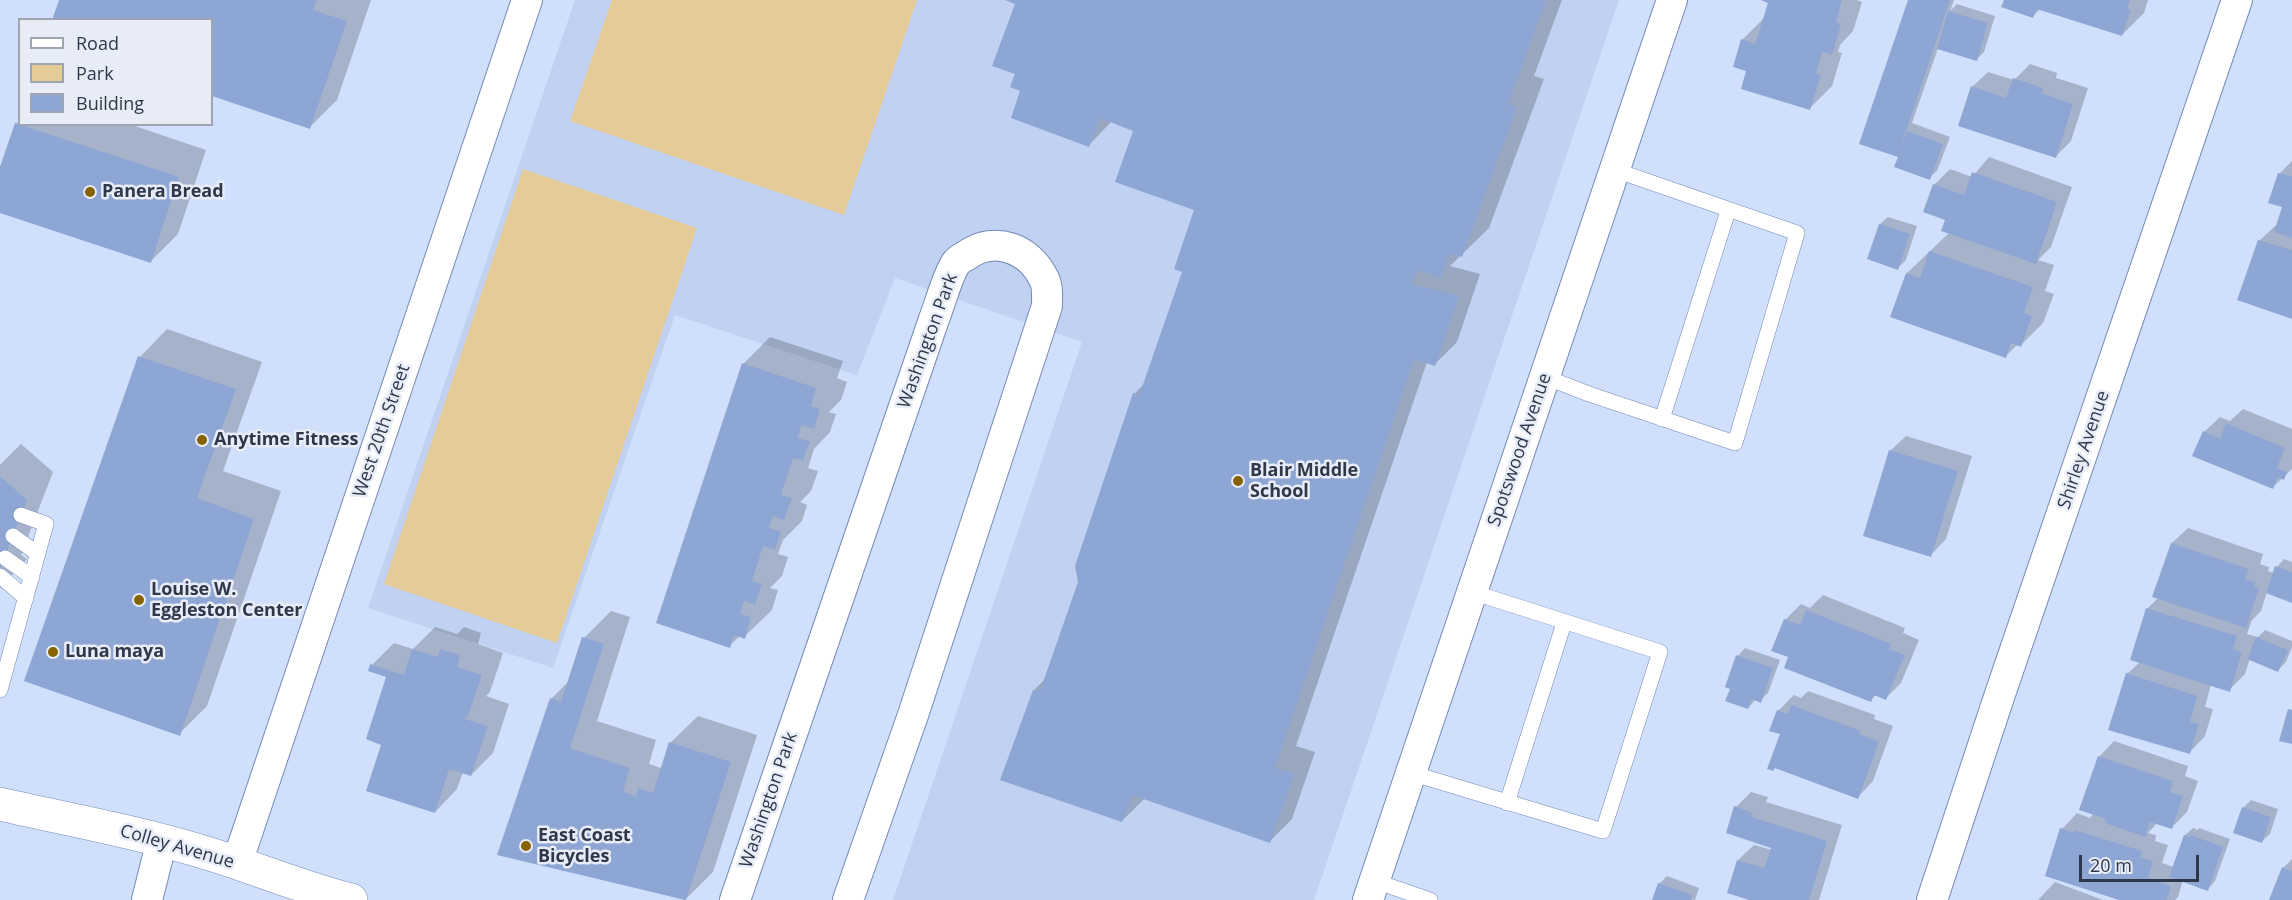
<!DOCTYPE html>
<style>
body{margin:0}
#map{position:relative;width:2292px;height:900px;overflow:hidden;background:#d0dffc;font-family:"Open Sans",sans-serif}
canvas{display:block}
.legend{position:absolute;left:18px;top:18px;width:195px;height:108px;box-sizing:border-box;background:#e7ecf6;border:2px solid #9da4b2;margin:0;padding:8px 10px;list-style:none;font-size:18px;color:#2f384b}
.legend li{display:flex;align-items:center;gap:12px;height:30px}
.legend b{width:30px;border:2px solid #9da4b2}
.scale{position:absolute;left:2079px;top:855px;width:120px;height:27px;box-sizing:border-box;border:3px solid #2f384b;border-top:0;padding-left:8px;font-size:18px;line-height:21px;white-space:nowrap;color:#2f384b;-webkit-text-stroke:4px #e7ecf6;paint-order:stroke}
</style>
<div id="map">
<canvas width="2292" height="900"></canvas>
<ul class="legend">
<li><b style="height:8px;background:#fff"></b>Road</li>
<li><b style="height:16px;background:#e5cb98"></b>Park</li>
<li><b style="height:16px;background:#8ea6d4"></b>Building</li>
</ul>
<div class="scale">20 m</div>
</div>
<script>
const g = document.querySelector('canvas').getContext('2d');
g.lineJoin = 'round';
function fill(path, color) { g.fillStyle = color; g.fill(path, 'evenodd'); }
function trace(path, color, width, dash) { g.strokeStyle = color; g.lineWidth = width; g.lineCap = dash ? 'butt' : 'round'; g.setLineDash(dash || []); g.stroke(path); }
function drawText(font, color, halo, rows, align = 'center') {
  g.font = font + ' "Open Sans",sans-serif'; g.lineWidth = 5; g.setLineDash([]); g.textBaseline = 'middle'; g.strokeStyle = halo; g.fillStyle = color; for (const [text, x, y, turn = 0] of rows) {
    g.save(); g.translate(x, y); g.rotate((+turn || 0) * Math.PI / 180); g.textAlign = isNaN(turn) ? turn : align; if (halo) g.strokeText(text, 0, 0); g.fillText(text, 0, 0); g.restore();
  }
}
const built = new Path2D(`
 M575 0H1619L1314 900H893L1082 342 895 278 857 375 675 315 553 668 368 608Z`);
const green = new Path2D(`
 M612 0H917L844 215 570 121Z
 M523 169 697 228 557 643 384 584Z`);
const shadow = new Path2D(`
 M60 0H371L337 100 310 127 212 94V20Z
 M1008 0H1562L1534 76 1544 79 1489 228 1450 266 1480 274 1457 342 1435 364 1427 362 1296 746 1315 752 1292 819 1270 841 1145 798 1122 821 1034 690 1046 678 1080 582 1134 394 1145 383 1183 272 1196 210 1135 130 1112 121 1089 145 1022 90 1017 73V3Z
 M1765 0H1857L1862 2 1853 31 1840 45 1838 52 1842 53 1832 86 1810 108 1748 70 1742 40 1765 17 1770 2Z
 M1910 0H1954L1950 11 1957 4 1995 16 1984 52 1976 60 1938 48 1912 123 1950 137 1937 171 1929 178 1900 157 1861 144Z
 M2005 0H2148L2144 13 2122 35 2040 9 2033 16Z
 M2030 64 2057 73 2056 78 2088 88 2071 141 2055 157 1972 87 1988 72 2014 80Z
 M20 120V124H129L206 150 178 234 150 262 0 212V172L16 124Z
 M1989 157 2072 187 2051 247 2038 260 2054 265 2045 291 2054 294 2043 323 2021 345 2018 344 2006 356 1907 273 1950 232 1934 185 1950 169 1972 177Z
 M2292 161V317L2259 241 2275 226 2278 227 2284 206 2270 202 2280 173Z
 M1888 217 1917 226 1906 260 1898 268 1880 224Z
 M167 329 262 362 223 471 281 491 207 706 179 734 140 357Z
 M770 337 843 361 837 378 847 382 841 400 829 412 836 414 830 432 814 449 808 468 818 471 811 491 800 502 807 505 802 521 783 540 778 554 788 557 782 576 770 588 778 590 772 610 744 637 740 636 729 646 743 364Z
 M2243 409 2292 429V469L2273 487 2204 432 2220 417 2230 421Z
 M1906 436 1972 456 1946 539 1931 555 1890 451Z
 M21 444 53 472 21 555 27 559 0 588V465Z
 M2188 528 2263 554 2260 564 2269 567 2268 571 2274 573 2277 567 2284 559 2292 562V601L2267 592 2261 611 2252 620 2247 634 2258 637 2265 630 2292 641V647L2286 662 2278 670 2250 658 2245 674 2229 690 2211 684 2205 707 2213 709 2205 736 2190 752 2127 674 2140 662 2131 659 2148 608 2158 598 2172 543Z
 M1823 595 1905 628 1903 633 1919 640 1901 683 1886 698 1877 694 1870 701 1789 656 1785 620 1801 604 1810 608Z
 M611 611 630 617 597 721 656 740 649 764 661 768 670 743 698 716 757 735 713 872 685 900 499 854 551 699 570 680 584 638Z
 M435 627 457 634 464 627 481 633 478 644 503 653 490 692 486 696 509 704 493 753 471 775 463 772 457 789 435 812 383 744 388 676 372 665 394 643 413 649Z
 M1745 648 1780 660 1768 693 1760 701 1756 699 1748 708 1731 688 1727 686 1738 656Z
 M1808 691 1875 715 1874 719 1893 726 1873 781 1858 797 1781 733 1778 711 1794 695 1801 698Z
 M2114 741 2188 766 2185 776 2198 781 2187 812 2171 828 2157 823 2148 833 2156 835 2155 841 2168 845 2162 863 2174 867 2185 835 2193 828 2198 830 2199 828 2230 839 2215 881 2208 889 2183 880 2178 897 2175 900H2124L2062 829 2077 813 2090 818 2094 813 2099 757Z
 M1751 792 1768 797 1766 802 1842 825 1819 900H1754L1729 892 1738 860 1754 845 1772 850 1773 847 1736 807Z
 M2251 800 2278 809 2270 834 2262 841 2243 808Z
 M2292 859V900H2270L2283 868Z
 M1667 876 1699 888 1695 900H1654L1659 884Z
 M2055 882 2103 900H2038Z`);
const building = new Path2D(`
 M59 0H317L313 10 347 21 310 129 212 96V20H52Z
 M1005 0H1546L1508 104 1517 107 1462 257 1450 253 1441 278 1417 270 1412 284 1459 296 1435 366 1414 359 1275 768 1294 774 1270 843 1132 795 1122 822 1000 780 1033 690 1040 691 1078 582 1075 566 1133 393 1139 396 1182 272 1174 269 1194 210 1115 182 1133 131 1100 118 1089 147 1011 118 1020 91 1010 87 1015 74 992 66 1015 4Z
 M1761 0H1842L1836 22 1841 24 1832 55 1822 52 1816 74 1821 75 1810 110 1741 89 1746 71 1733 67 1741 39 1755 44 1768 3Z
 M1908 0H1950L1898 155 1907 131 1943 144 1930 180 1894 167 1898 157 1859 144Z
 M2004 0H2130L2127 10H2131L2122 36 2037 9 2033 18 2001 7Z
 M1948 11 1988 23 1977 61 1937 49Z
 M2013 78 2043 88 2041 93 2073 104 2056 158 1958 126 1971 86 2006 98Z
 M15 123 179 177 151 263 0 213V167Z
 M1972 172 2057 202 2036 264 1941 231 1945 220 1923 212 1933 184 1964 195Z
 M2278 173 2292 176V238L2274 232 2282 207 2268 203Z
 M1879 224 1910 234 1898 270 1867 259Z
 M2258 240 2292 250V319L2237 300Z
 M1929 251 2033 287 2024 313 2032 316 2021 347 2011 343 2006 358 1890 317 1906 273 1920 278Z
 M138 356 236 389 197 498 254 519 180 736 24 681Z
 M742 363 816 388 811 406 820 409 814 429 802 425 797 438 810 441 803 461 793 458 781 495 792 498 784 520 773 516 769 528 781 532 775 550 763 546 752 581 762 584 755 605 744 601 740 614 751 617 745 639 734 635 730 648 656 623Z
 M2226 423 2285 448 2277 468 2287 472 2284 480 2278 477 2273 489 2192 456 2203 431 2220 439Z
 M1889 450 1958 471 1931 557 1863 536Z
 M0 476 27 500 0 569Z
 M2171 543 2249 569 2245 579 2255 582 2254 586 2259 588 2246 628 2152 597Z
 M2275 566 2292 572V603L2266 593Z
 M2146 608 2237 636 2233 649 2242 652 2230 692 2130 660Z
 M1806 610 1891 644 1889 649 1905 655 1886 700 1874 695 1871 702 1784 668 1788 657 1771 651 1784 619 1800 625Z
 M582 637 604 644 570 748 630 768 623 792 636 796 638 788 653 793 669 742 731 762 686 900 497 855 550 698 561 702Z
 M2256 637 2288 650 2278 672 2247 659Z
 M412 649 438 657 440 649 460 655 457 667 482 675 468 716H466L465 719 488 726 471 776 449 769 435 813 366 791 381 745 366 739 386 677 368 671 370 664 404 675Z
 M1736 655 1773 668 1761 703 1752 699 1748 709 1725 701 1730 689 1725 687Z
 M2126 673 2197 696 2190 722 2199 724 2190 754 2108 730Z
 M1791 705 1861 731 1859 734 1879 742 1858 799 1775 768 1773 771 1767 769 1780 734 1769 731 1777 710 1788 714Z
 M2288 709 2292 710V744L2279 741Z
 M2098 756 2173 781 2170 792 2183 796 2172 829 2150 822 2145 837 2105 823 2106 819 2079 810Z
 M1734 806 1753 813 1752 817 1827 841 1809 900H1749L1727 893 1737 860 1764 868 1771 848 1726 833Z
 M2242 807 2271 817 2262 843 2233 833Z
 M2060 828 2075 833V830L2142 851 2140 857 2153 861 2148 878 2171 886 2167 900H2119L2045 876Z
 M2184 835 2190 837 2191 835 2223 847 2208 891 2169 877Z
 M2282 867 2292 871V900H2269Z
 M1658 883 1692 895 1691 900H1652Z`);
const service = new Path2D(`
 M1545 377 1589 394 1735 443 1797 233 1615 170
 M1662 419 1728 211
 M13 536 38 554
 M5 558 32 577
 M0 576 26 598
 M0 690 46 524 21 515
 M1411 773 1603 831 1660 652 1472 592
 M1507 803 1564 623
 M1375 881 1430 900`);
const minor = new Path2D(`
 M237 863 527 0
 M147 900 162 840
 M735 900 934 319C940 304 948 274 956 263 959 259 964 257 967 255 995 235 1030 249 1044 279 1048 286 1047 298 1047 306L913 715 848 900
 M1368 900 1672 0
 M1932 900 1998 700 2237 0`);
const secondary = new Path2D(`
 M0 804C66 819 134 831 200 851 251 866 299 887 351 900`);
const markers = [
 [90,192,6,"#886400"],
 [202,440,6,"#886400"],
 [1238,481,6,"#886400"],
 [139,600,6,"#886400"],
 [53,652,6,"#886400"],
 [526,846,6,"#886400"]
];
const poiNames = [
 ["Panera Bread",102,192],
 ["Anytime Fitness",214,440],
 ["Blair Middle",1250,471],
 ["School",1250,492],
 ["Louise W.",151,590],
 ["Eggleston Center",151,611],
 ["Luna maya",65,652],
 ["East Coast",538,836],
 ["Bicycles",538,857]
];
const streetNames = [
 ["Washington Park",928,341,-70],
 ["West 20th Street",382,431,-71],
 ["Spotswood Avenue",1520,450,-71],
 ["Shirley Avenue",2084,450,-71],
 ["Washington Park",769,800,-71],
 ["Colley Avenue",177,847,16]
];
fill(built, '#c0d1f2');
fill(green, '#e5cb98');
fill(shadow, '#0003');
fill(building, '#8ea6d4');
trace(service, '#748ab6', 16);
trace(minor, '#748ab6', 32);
trace(secondary, '#748ab6', 34);
trace(service, '#fff', 15);
trace(minor, '#fff', 30);
trace(secondary, '#fff', 33);
for (const [x, y, r, color] of markers) { const dot = new Path2D(); dot.arc(x, y, r, 0, 2 * Math.PI); g.fillStyle = color; g.fill(dot); trace(dot, '#e7ecf6', 2); }
drawText('bold 18px', '#2f384b', '#e7ecf6', poiNames, 'left');
drawText('18px', '#2f384b', '#e7ecf6', streetNames);
</script>
